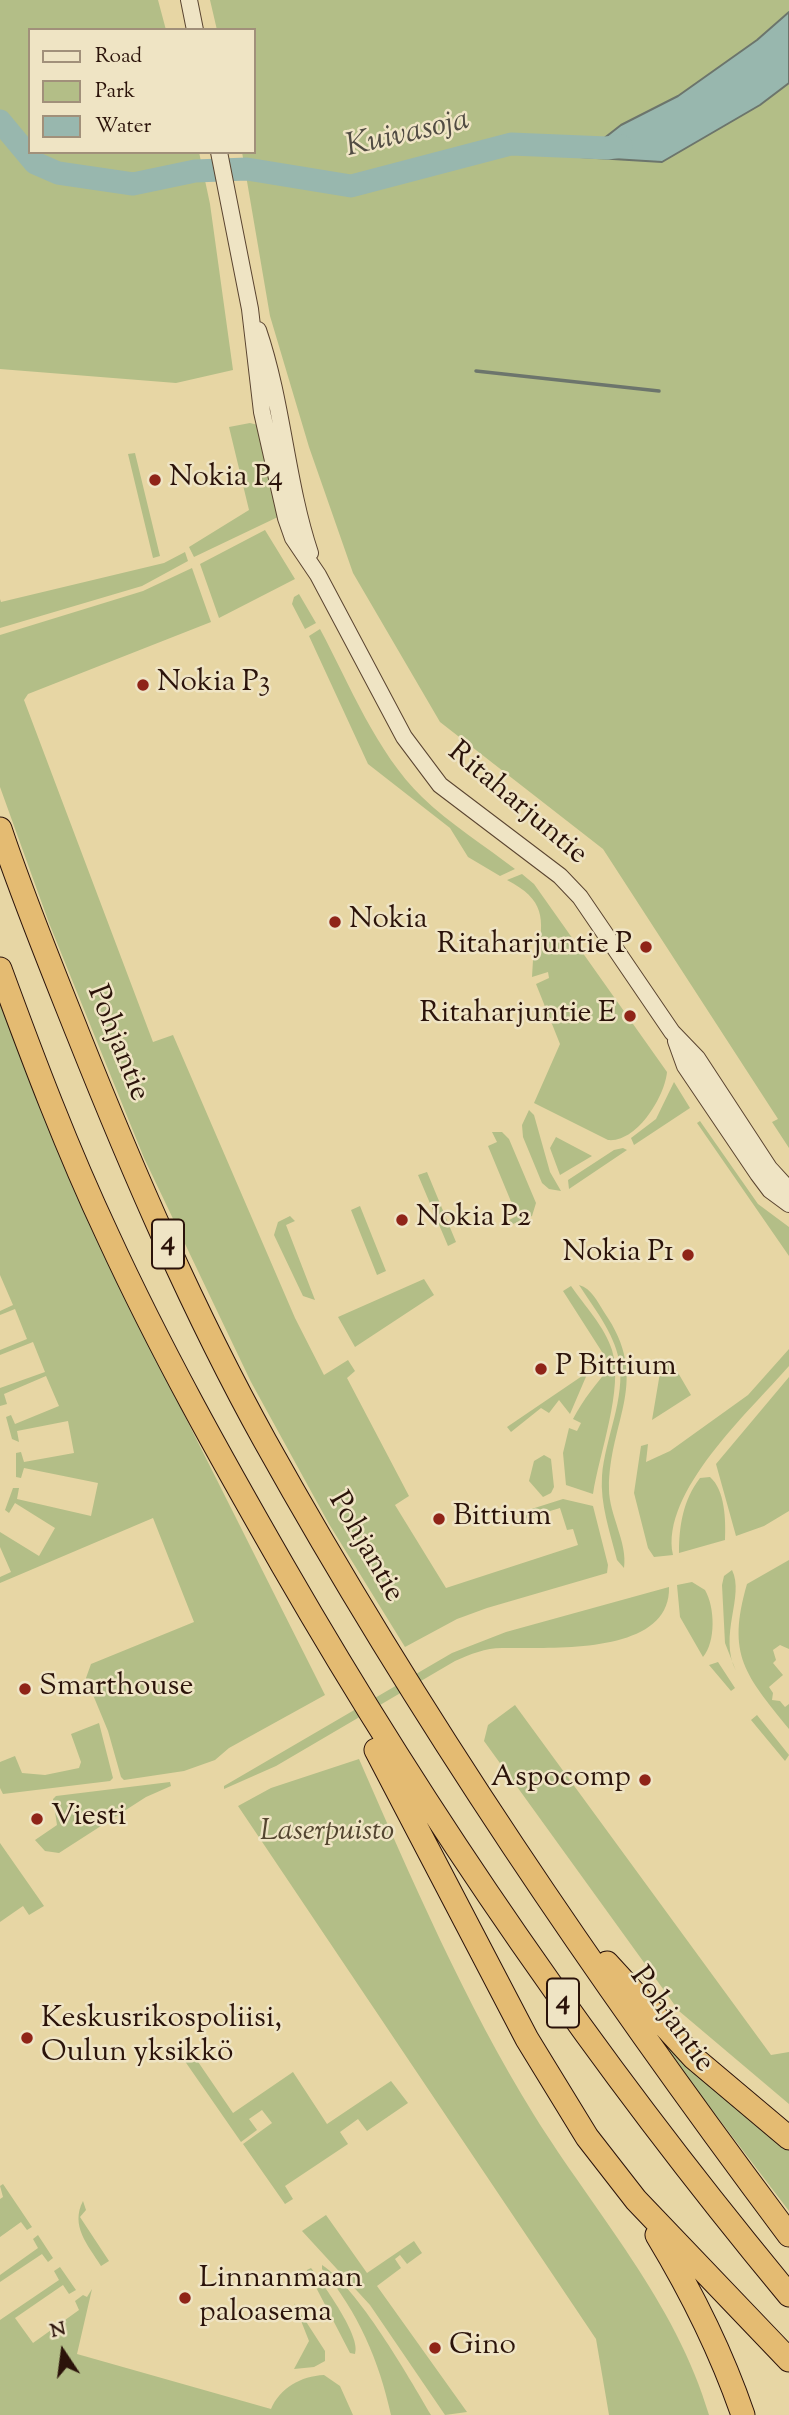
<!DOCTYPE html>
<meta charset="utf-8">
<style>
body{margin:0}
#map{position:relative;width:789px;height:2415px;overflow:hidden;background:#e7d6a4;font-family:"Sorts Mill Goudy",serif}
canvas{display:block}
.legend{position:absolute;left:28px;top:28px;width:228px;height:126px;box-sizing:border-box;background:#efe4c4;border:2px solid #a1907a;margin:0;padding:9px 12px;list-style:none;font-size:21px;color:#2b130a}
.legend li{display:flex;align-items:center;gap:14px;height:35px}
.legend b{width:35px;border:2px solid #a1907a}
.north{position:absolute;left:28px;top:2317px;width:70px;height:70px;-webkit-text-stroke:5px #efe4c4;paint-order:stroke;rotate:347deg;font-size:19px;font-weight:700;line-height:28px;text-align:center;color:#2b130a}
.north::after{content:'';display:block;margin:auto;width:24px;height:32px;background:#2b130a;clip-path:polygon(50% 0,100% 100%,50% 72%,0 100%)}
</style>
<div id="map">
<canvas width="789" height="2415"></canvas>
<ul class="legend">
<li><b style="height:9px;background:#efe4c4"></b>Road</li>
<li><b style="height:19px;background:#b3be87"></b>Park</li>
<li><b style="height:19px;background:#98b7ae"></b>Water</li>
</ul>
<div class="north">N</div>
</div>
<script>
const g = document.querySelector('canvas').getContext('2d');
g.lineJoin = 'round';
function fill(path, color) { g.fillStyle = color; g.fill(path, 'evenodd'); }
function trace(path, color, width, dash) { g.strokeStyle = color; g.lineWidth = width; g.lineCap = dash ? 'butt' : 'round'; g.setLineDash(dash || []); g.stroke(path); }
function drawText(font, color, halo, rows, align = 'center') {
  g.font = font + ' "Sorts Mill Goudy",serif'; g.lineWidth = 5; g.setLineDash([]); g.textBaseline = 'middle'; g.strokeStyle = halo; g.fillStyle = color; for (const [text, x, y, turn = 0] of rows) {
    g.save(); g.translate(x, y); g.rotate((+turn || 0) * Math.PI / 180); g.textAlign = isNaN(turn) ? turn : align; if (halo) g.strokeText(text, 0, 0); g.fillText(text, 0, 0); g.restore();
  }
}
const green = new Path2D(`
 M0 0H158L166 30H30V152H199L210 204 233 370 176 383 0 369Z
 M210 0H789V12L757 40 678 96 621 125 581 156 662 162 760 105 789 83V1148L772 1122 778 1119 603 849 440 722 353 573 309 447 270 316 242 152H254V30H217Z
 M250 423 258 425 280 516 194 557 189 547 249 510 229 427Z
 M135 453 160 556 153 558 128 454Z
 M265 530 295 579 219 618 200 564Z
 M185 552 188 561 142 586 0 628V599L1 602 164 563Z
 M192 568 211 622 28 694 24 700 153 1042 173 1035 295 1318 324 1375 348 1360 355 1371 347 1378 409 1496 395 1505 446 1588 578 1545 573 1529 567 1530 560 1508 524 1519 522 1512 563 1499 593 1506 608 1565 607 1573 487 1608 457 1619 405 1647 329 1524 251 1382 144 1158 49 923 0 787V635L143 591Z
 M299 594 316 623 305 629 292 604 294 597Z
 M320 629C350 685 376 752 422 797 450 824 485 846 515 869L500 876 468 857 450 828 368 764 309 636Z
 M522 874 534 884 667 1072C665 1096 637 1143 608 1140L534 1103 560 1044 536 984 549 978 548 972 532 977 533 960 538 957C544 917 545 900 507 880Z
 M0 1001 141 1329 325 1695 229 1748 215 1760 184 1771 124 1780 121 1777 108 1731 86 1678 91 1664 194 1622 153 1518 0 1583V1577L11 1572 0 1547V1532L39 1556 55 1528 15 1503 9 1513 5 1510 13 1488H19L17 1499 91 1516 98 1483 24 1468 21 1478 16 1477V1453L21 1452 24 1462 74 1453 68 1421 17 1431 19 1442 12 1439 6 1417 11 1415 15 1424 59 1406 46 1376 4 1394 7 1404 0 1406V1388L45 1372 33 1342 0 1355V1350L27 1339 15 1309 0 1315V1311L13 1305 0 1275Z
 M674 1082 690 1108 634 1145 631 1138 656 1119Z
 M529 1110 534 1115 550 1172 561 1191 549 1189 542 1183 523 1137 522 1125Z
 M700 1121 758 1204 789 1227V1256L697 1123Z
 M492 1132H502L509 1139 536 1203 532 1216 513 1224 509 1220 517 1216 488 1146 497 1142Z
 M556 1137 592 1156 560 1175 550 1148Z
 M623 1148 627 1150 569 1189 568 1180 614 1150Z
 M427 1172 456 1242 448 1246 418 1175Z
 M360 1206 386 1271 377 1275 351 1210Z
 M290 1216 295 1221 286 1225 315 1300 303 1296 274 1235 278 1222Z
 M424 1279 434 1295 355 1347 338 1317Z
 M579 1285C592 1289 597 1301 604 1312 652 1381 609 1419 609 1489 609 1515 628 1543 624 1568L617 1560C610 1532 600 1504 602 1476 605 1438 626 1398 619 1360 614 1333 594 1308 579 1285Z
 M571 1286C584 1305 605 1327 612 1350 624 1388 599 1454 593 1494L566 1485 563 1453 569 1428 577 1431 581 1423 573 1419C584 1398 596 1384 611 1366L563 1291Z
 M789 1349V1366C750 1411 660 1492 673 1555L654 1557 648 1548 634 1493 641 1446 648 1444 646 1462 670 1451 748 1395Z
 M670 1359 691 1395 652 1420 662 1361Z
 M588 1372 570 1414 559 1400 549 1413 541 1408 511 1432 507 1427Z
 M789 1377V1511L764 1526 736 1536 716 1464Z
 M544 1455 551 1459 554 1487 551 1493 543 1497 529 1481 534 1461Z
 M710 1477C725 1490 726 1520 725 1540L679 1553C679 1526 683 1500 700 1478Z
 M789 1560V1649L780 1645 773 1650 776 1660 773 1663 783 1675 769 1687 773 1693 772 1700 780 1701 785 1707 789 1704V1729C746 1675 726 1656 747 1584Z
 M732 1570C745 1596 718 1635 736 1671L725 1643 722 1585 724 1576Z
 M692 1582 705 1590C715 1607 716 1642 703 1657L680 1617 677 1585Z
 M669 1587C671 1657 547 1647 502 1648 485 1648 471 1654 455 1661L276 1766 224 1789V1786L452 1653 506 1632Z
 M718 1662 735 1688 731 1691 709 1665Z
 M515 1705 771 2055 789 2052V2104L679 2011 484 1741 488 1725Z
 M757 1715 789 1755 785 1761 751 1720Z
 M99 1723 113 1778 110 1781 3 1794 0 1788V1762L15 1756 22 1773 45 1775 79 1768 81 1762 71 1734Z
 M359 1759C412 1880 465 2003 534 2115 595 2213 676 2302 709 2415H609L596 2339 238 1806 271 1788Z
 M170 1782 171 1786 146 1797 59 1853 45 1851 35 1840 57 1825 53 1799 56 1796Z
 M0 1843 44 1906 29 1915 23 1906 0 1922Z
 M626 1997 789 2147V2211Z
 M192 2053 233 2113 293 2072 327 2124 391 2081 408 2103 367 2131 358 2119 340 2132 348 2144 285 2186 293 2199 285 2204 243 2144 272 2123 262 2110 249 2119 257 2130 241 2142 182 2057Z
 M3 2184 32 2227 27 2230 21 2222 0 2237V2199L3 2197 0 2186Z
 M83 2201 86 2210 80 2217 109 2261 101 2266C88 2245 70 2226 83 2201Z
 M326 2215 367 2273 414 2241 422 2253 407 2264 400 2255 395 2259 401 2268 377 2286 467 2412 445 2415 370 2305 302 2231Z
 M38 2235 53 2258 48 2262 42 2254 0 2282V2275L38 2248 33 2239Z
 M322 2265C357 2287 409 2377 431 2415H391C379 2360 358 2312 322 2269Z
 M60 2267 76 2290 69 2294 63 2285 15 2318 33 2343 79 2310 75 2301 83 2295 87 2297 92 2289 77 2354 271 2409C280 2388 301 2376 324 2375L340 2386 353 2415H0V2320L59 2280 54 2271Z
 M311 2268C323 2284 362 2337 355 2354L350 2353 307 2270Z
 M294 2303 325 2351V2361L314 2367 294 2369 309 2341Z`);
const water = new Path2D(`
 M789 12V83L760 105 662 162 580 157 621 125 678 96 757 40Z`);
const stream = new Path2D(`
 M476 371 659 391`);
const river = new Path2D(`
 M0 121 35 163 58 173 133 184 195 171 247 169 351 186 511 144 607 148 621 146`);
const minor = new Path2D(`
 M189 0 195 30
 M219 152 250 309 262 412 286 518 293 538 318 575 404 737 440 785 560 876 580 897 672 1032 697 1058 769 1168 789 1190
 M258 330C283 403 286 481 310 553
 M676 1041 685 1066 758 1174 770 1190 789 1204`);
const highway = new Path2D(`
 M0 829C23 898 51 966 78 1034 133 1172 193 1311 265 1441 420 1719 598 1980 789 2235
 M0 969C33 1059 67 1149 108 1236 160 1349 221 1458 283 1566 431 1823 600 2067 789 2295
 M376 1750 527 2039 587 2137 636 2200 789 2360
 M607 1963 694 2058 789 2138
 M657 2235C692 2293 721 2351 743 2415`);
const markers = [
 [155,480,7,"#8f2418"],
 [143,685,7,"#8f2418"],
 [335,922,7,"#8f2418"],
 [646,947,7,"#8f2418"],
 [630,1016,7,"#8f2418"],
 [402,1220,7,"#8f2418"],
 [688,1255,7,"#8f2418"],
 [541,1369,7,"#8f2418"],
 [439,1519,7,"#8f2418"],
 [25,1689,7,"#8f2418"],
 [645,1780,7,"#8f2418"],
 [37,1819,7,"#8f2418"],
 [27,2038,7,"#8f2418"],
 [185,2298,7,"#8f2418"],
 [435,2348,7,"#8f2418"]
];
const shields = [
 [168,1244,32],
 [563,2003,32]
];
const shieldNames = [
 ["4",168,1244],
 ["4",563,2003]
];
const poiNames = [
 ["Nokia P4",169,480],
 ["Nokia P3",157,685],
 ["Nokia",349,922],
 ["Ritaharjuntie P",632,947,"right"],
 ["Ritaharjuntie E",616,1016,"right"],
 ["Nokia P2",416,1220],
 ["Nokia P1",674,1255,"right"],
 ["P Bittium",555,1369],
 ["Bittium",453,1519],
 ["Smarthouse",39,1689],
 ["Aspocomp",631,1780,"right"],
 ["Viesti",51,1819],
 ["Keskusrikospoliisi,",41,2021],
 ["Oulun yksikkö",41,2055],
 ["Linnanmaan",199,2281],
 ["paloasema",199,2315],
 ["Gino",449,2348]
];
const streetNames = [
 ["Ritaharjuntie",516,805,40],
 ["Pohjantie",116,1044,68],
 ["Pohjantie",364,1548,60],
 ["Pohjantie",670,2021,54]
];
const parkNames = [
 ["Laserpuisto",327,1834]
];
const waterNames = [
 ["Kuivasoja",408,136,-13]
];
fill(green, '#b3be87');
fill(water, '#98b7ae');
trace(water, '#6c756c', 2);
trace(stream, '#6c756c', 3.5);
trace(river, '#98b7ae', 23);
trace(minor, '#5a4430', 18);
trace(highway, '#2b130a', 25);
trace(minor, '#efe4c4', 16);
trace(highway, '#e4bb72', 23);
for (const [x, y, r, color] of markers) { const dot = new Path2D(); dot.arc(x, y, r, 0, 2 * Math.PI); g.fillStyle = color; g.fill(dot); trace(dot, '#efe4c4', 2.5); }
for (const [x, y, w] of shields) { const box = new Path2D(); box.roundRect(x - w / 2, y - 24.5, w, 49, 5); g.fillStyle = '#efe4c4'; g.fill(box); trace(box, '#2b130a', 2); }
drawText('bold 28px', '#2b130a', null, shieldNames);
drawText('30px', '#2b130a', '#efe4c4', poiNames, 'left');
drawText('30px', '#2b130a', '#efe4c4', streetNames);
drawText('italic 30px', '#544630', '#efe4c4', parkNames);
drawText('italic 32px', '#514c43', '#efe4c4', waterNames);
</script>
